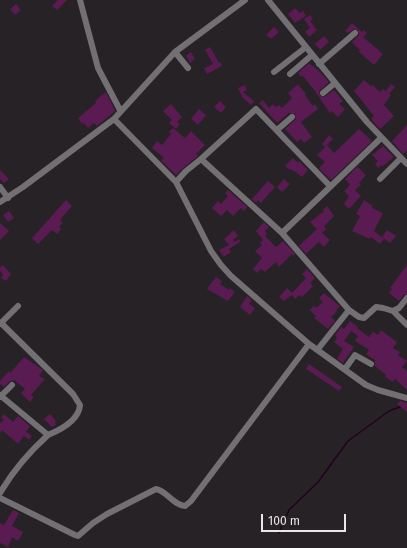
<!DOCTYPE html>
<style>
body{margin:0}
#map{position:relative;width:407px;height:548px;overflow:hidden;background:#272226;font-family:"Fira Sans",sans-serif}
canvas{display:block}
.scale{position:absolute;left:261px;top:514px;width:85px;height:18px;box-sizing:border-box;border:2px solid #eae6e9;border-top:0;padding-left:5px;font-size:12px;line-height:14px;white-space:nowrap;color:#eae6e9;-webkit-text-stroke:3px #272226;paint-order:stroke}
</style>
<div id="map">
<canvas width="407" height="548"></canvas>
<div class="scale">100 m</div>
</div>
<script>
const g = document.querySelector('canvas').getContext('2d');
g.lineJoin = 'round';
function trace(path, color, width, dash) { g.strokeStyle = color; g.lineWidth = width; g.lineCap = dash ? 'butt' : 'round'; g.setLineDash(dash || []); g.stroke(path); }
function fill(path, color) { g.fillStyle = color; g.fill(path, 'evenodd'); }
const stream = new Path2D(`
 M279 533 289 510 318 482 348 441 389 411 402 406`);
const building = new Path2D(`
 M58 0H67L57 10 52 6Z
 M16 4 21 10 15 15 10 9Z
 M295 8 300 13 303 11 306 16 295 23 288 14Z
 M310 15 313 19 310 21 317 30 309 37 305 32 310 28 304 19Z
 M352 23 362 32 364 30 367 33 363 37 383 54 374 65 359 52 360 50 352 42 359 35 358 30 354 29 348 33 345 31Z
 M274 27 279 32 271 39 266 35Z
 M324 36 329 42 320 50 315 44Z
 M210 47 219 63 220 62 222 66 207 74 204 68 213 64 205 50Z
 M191 52 195 59 190 63 186 56Z
 M309 63 319 71 329 82 319 91 320 96 324 97 334 90 343 101 339 104 345 109 338 117 332 111 330 113 314 90 303 76 301 77 298 73Z
 M364 80 371 86 373 85 380 92 383 89 386 91 391 84 395 87 389 94 391 95 384 105 394 116 380 129 371 119 374 116 354 91Z
 M298 84 306 94 305 95 313 106 315 104 318 109 301 122 312 137 304 143 301 139 297 142 285 129 296 119 295 114 289 113 277 123 259 103 263 100 269 108 273 104 276 107 279 105 282 108 292 98 288 93Z
 M245 85 247 90 243 92 254 101 251 105 242 97V96L238 88Z
 M106 92 115 111 97 126 94 123 88 128 84 123 82 124 78 118 96 103 95 101Z
 M220 101 226 107 221 113 214 107Z
 M171 104 182 117 177 122 180 124 176 129 169 123 172 120 163 111Z
 M199 109 206 115 198 125 191 119Z
 M407 125V150L403 154 392 141Z
 M173 128 185 138 191 131 205 145 196 154 198 156 183 168 176 175 161 160 164 158 152 148 157 141 162 145 171 134 169 132Z
 M359 129 372 141 331 180 319 168 325 162 317 155 327 145 334 153Z
 M329 135 333 139 325 147 322 144Z
 M383 146 394 157 383 166 382 165 378 168 375 164 378 161 372 155Z
 M293 158 298 163 299 161 308 170 302 177 291 169 290 170 285 166Z
 M357 167 359 168 366 175 359 183 361 185 355 190 361 196 349 209 344 204 349 196 344 191 350 185 345 179Z
 M0 170 9 179 4 183 0 179Z
 M284 179 290 184 282 192 277 187Z
 M268 181 275 187 261 203 258 200 256 203 252 199Z
 M228 190 247 207 244 211 241 208 233 216 227 210 221 216 212 208 218 201 221 204 228 196 225 193Z
 M66 200 72 206 60 220 63 223 59 227 61 229 57 234 52 230 38 244 32 238Z
 M364 200 373 206 372 208 383 213 374 231 384 239 380 244 371 237 370 239 352 231 360 216 356 214Z
 M327 206 334 216 324 226 326 229 322 233 330 240 324 247 319 242 306 254 299 246 317 229 310 222 324 211 323 210Z
 M9 211 14 218 8 222 3 215Z
 M264 222 269 227 265 231 267 234 265 236 276 247 283 241 295 254 293 256 292 254 279 267 276 262 265 272 261 269 257 273 253 269 262 258 255 251 262 245 260 243 263 240 256 231Z
 M0 223 9 231 0 240Z
 M234 230 238 236 233 240 234 242 239 239 240 242 229 249 231 252 224 257 219 250 229 245 224 239Z
 M387 230 396 236 390 243 382 237Z
 M3 265 11 274 6 281 1 278 3 275 0 270V267Z
 M407 265V294L404 295 399 301 389 293 392 289 390 288Z
 M307 269 315 278 310 283 313 286 302 297 300 295 295 299 292 295 284 301 279 297 287 288 292 293 306 278 302 274Z
 M216 277 222 281 220 284 229 290 230 288 235 292 228 301 207 289Z
 M324 293 340 306 336 310 337 311 331 317 335 321 328 329 314 318 316 316 310 310 314 306 316 308 323 302 319 298Z
 M247 296 252 300 249 304 255 308 250 315 240 307Z
 M350 321 358 327 357 328 369 337 373 332 378 335 381 330 397 342 393 348 400 352 398 355 407 361 402 367 407 371V390L395 379 393 382 385 377 386 375 375 366V360L366 354 369 350 355 341 358 336 351 331 344 341 354 347 343 363 337 359 343 349 334 342 337 338 335 335 341 327 344 329Z
 M24 357 43 370 39 376 45 379 31 395 34 397 30 402 21 393 25 389 14 380 9 382 4 387 0 384V381L9 371 10 373Z
 M309 364 342 387 339 391 306 369Z
 M400 401 407 403V412L397 404Z
 M4 414 13 422 18 416 30 426 26 432 32 436 29 440 24 436 18 444 2 430 0 433V423L4 420 1 418Z
 M50 414 56 421 55 422 56 425 52 427 44 419Z
 M13 510 19 513 12 526 23 532 18 541 12 537 8 547 0 543V523L4 525Z`);
const minor = new Path2D(`
 M80 0 98 68 120 110
 M268 0 367 122 407 164
 M175 52 188 68
 M319 64 355 33
 M274 72 306 47
 M290 74 312 55
 M323 93 335 83
 M114 119 176 182 211 251 221 265 231 276 309 344 366 385 378 390 407 398
 M277 130 292 117
 M201 159 256 109 330 186
 M380 179 401 158
 M176 182 186 171 201 159 282 233 349 310 318 349
 M0 187 8 198
 M0 202 23 187 114 119 175 52 245 0
 M282 233 381 138
 M349 310 359 317 364 318 376 307 383 308 393 311 399 308 407 298
 M393 311 407 325
 M1 323 73 394 80 405C79 420 60 430 48 435
 M0 324 18 306
 M345 369 355 355 371 364
 M0 395 1 396 12 385
 M0 397 1 396 48 435C28 453 13 471 0 493
 M0 498 75 535 78 536 93 523 107 514 156 489C167 491 173 505 185 506L191 501 309 344`);
trace(stream, '#22021e', 1.5);
fill(building, '#5a1a52');
trace(minor, '#737073', 6);
</script>
